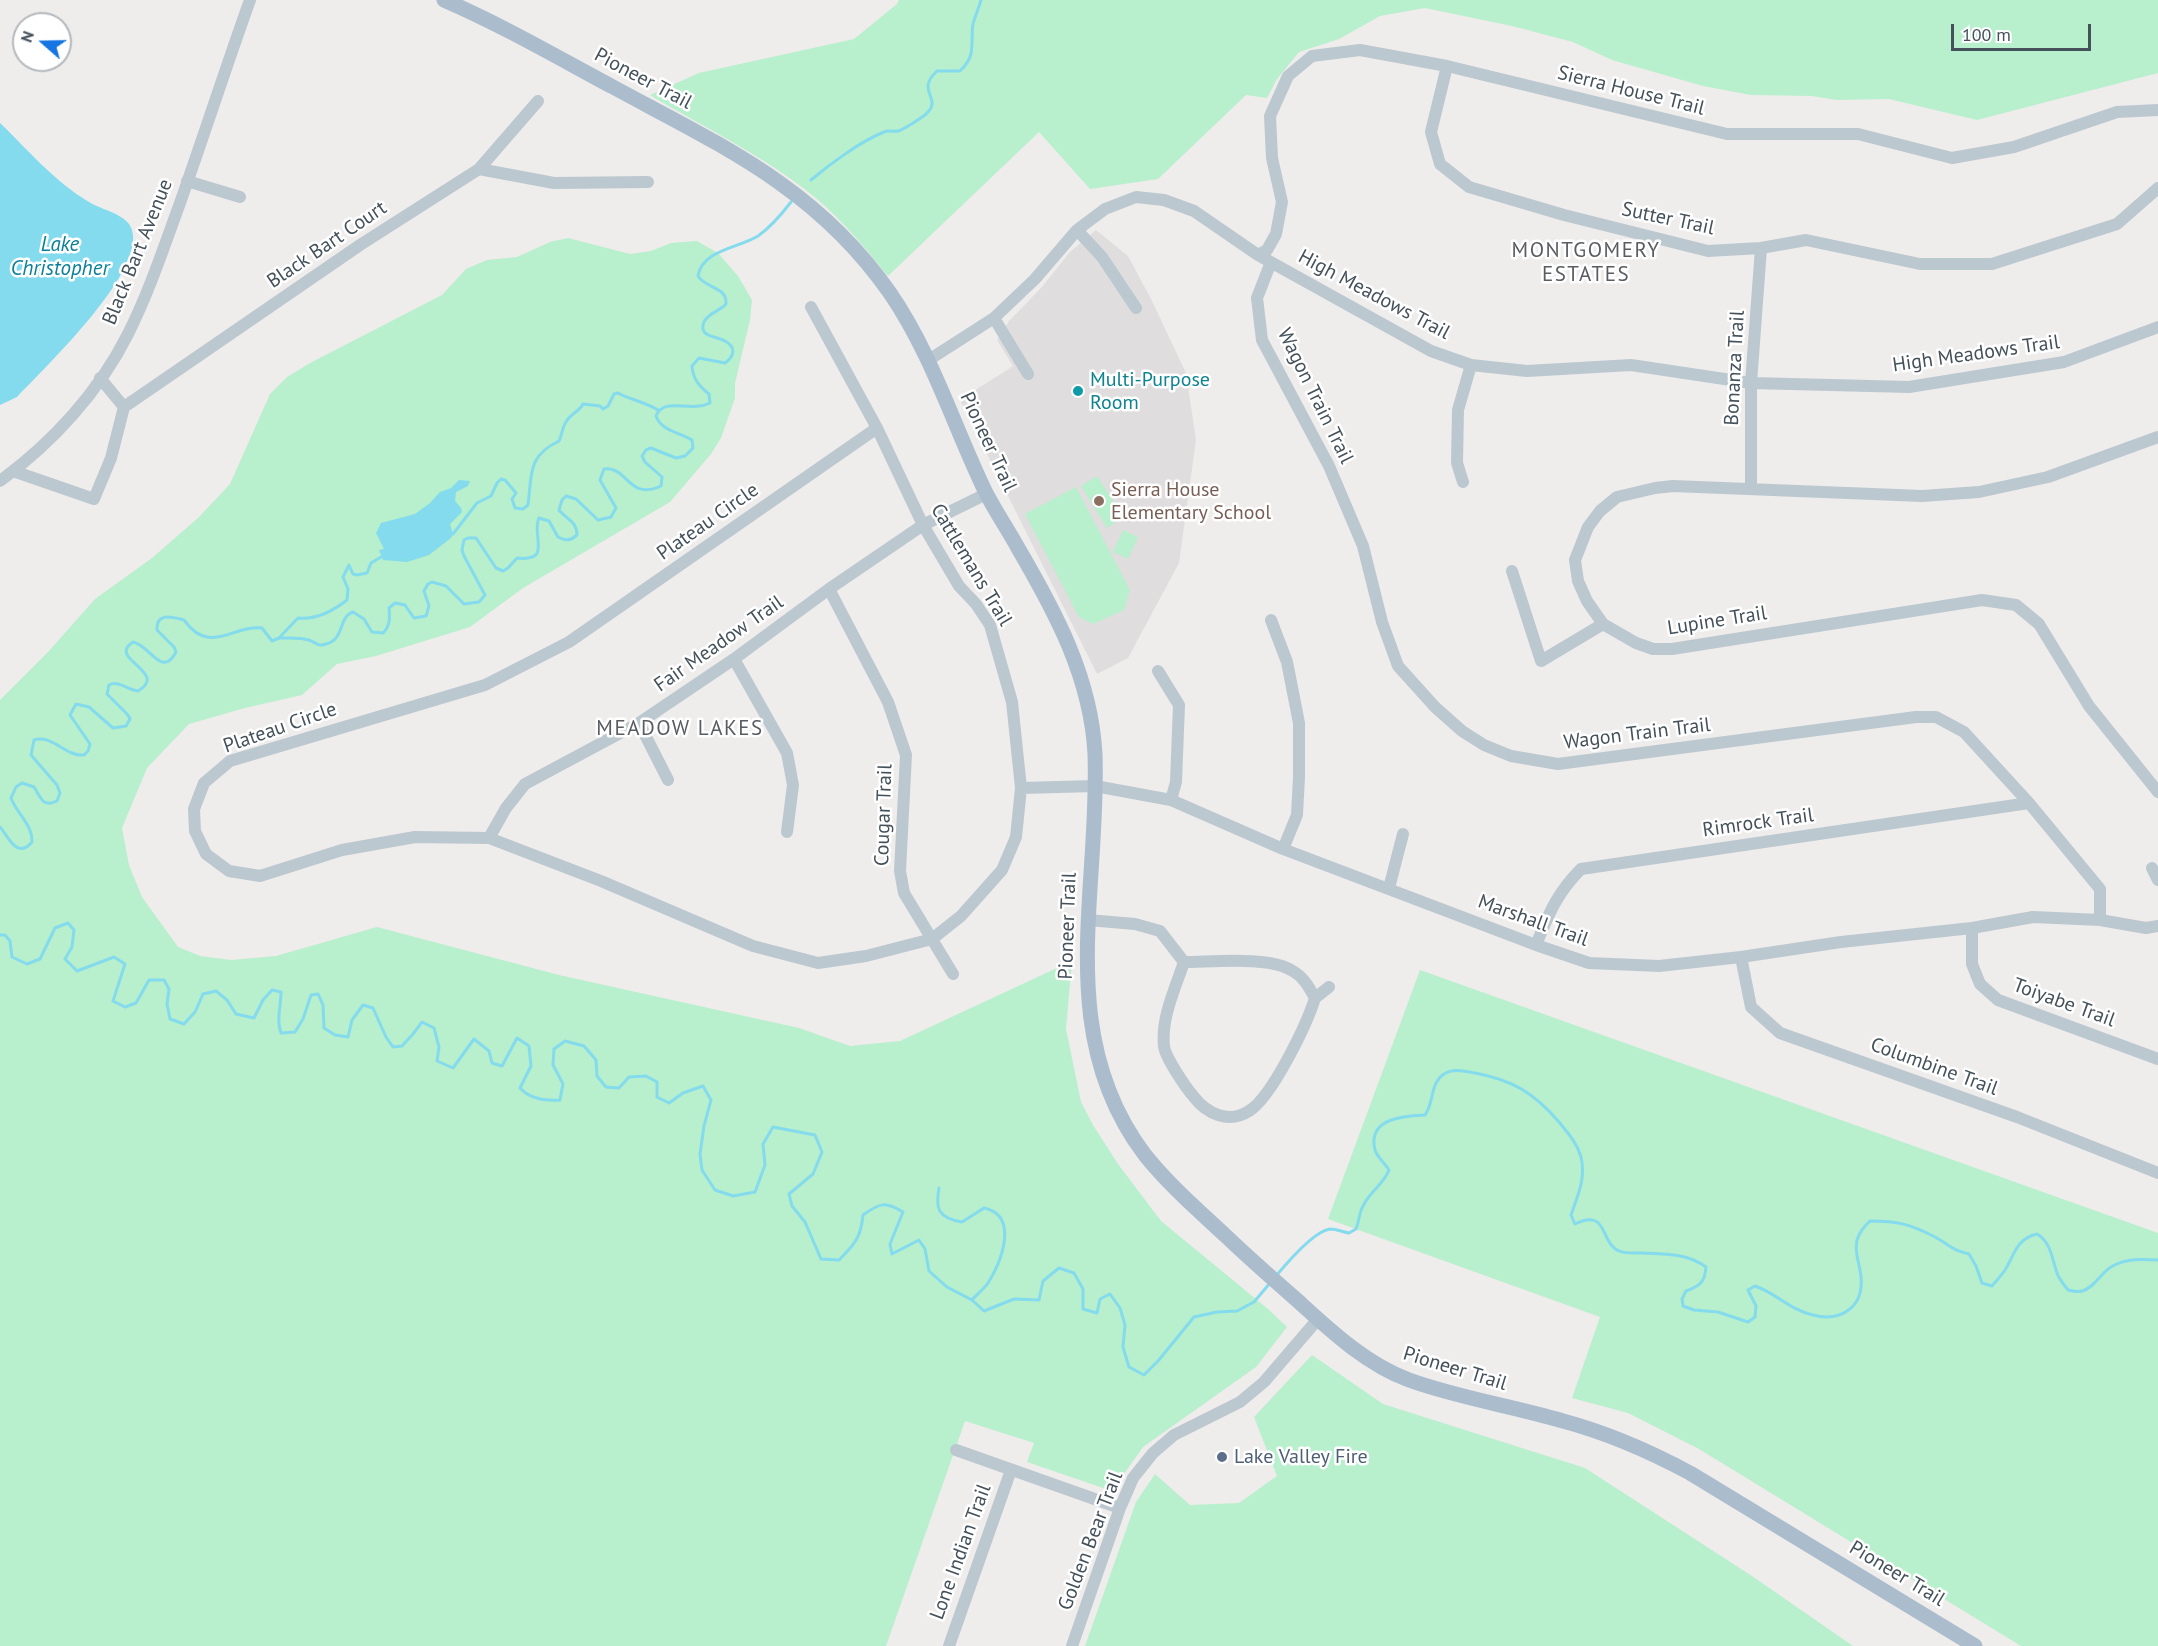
<!DOCTYPE html>
<style>
body{margin:0}
#map{position:relative;width:2158px;height:1646px;overflow:hidden;background:#efecec;font-family:"PT Sans",sans-serif}
canvas{display:block}
.north{position:absolute;left:12px;top:12px;width:60px;height:60px;box-sizing:border-box;background:#fff;border:2px solid #b4b9bd;border-radius:50%;rotate:290deg;font-size:16px;font-weight:700;line-height:24px;text-align:center;color:#44515a}
.north::after{content:'';display:block;margin:auto;width:21px;height:27px;background:#1575e1;clip-path:polygon(50% 0,100% 100%,50% 72%,0 100%)}
.scale{position:absolute;left:1951px;top:24px;width:140px;height:27px;box-sizing:border-box;border:3px solid #44515a;border-top:0;padding-left:8px;font-size:18px;line-height:21px;white-space:nowrap;color:#44515a;-webkit-text-stroke:4px #fff;paint-order:stroke}
</style>
<div id="map">
<canvas width="2158" height="1646"></canvas>
<div class="north">N</div>
<div class="scale">100 m</div>
</div>
<script>
const g = document.querySelector('canvas').getContext('2d');
g.lineJoin = 'round';
function fill(path, color) { g.fillStyle = color; g.fill(path, 'evenodd'); }
function trace(path, color, width, dash) { g.strokeStyle = color; g.lineWidth = width; g.lineCap = dash ? 'butt' : 'round'; g.setLineDash(dash || []); g.stroke(path); }
function drawText(font, color, halo, rows, align = 'center') {
  g.font = font + ' "PT Sans",sans-serif'; g.lineWidth = 5; g.setLineDash([]); g.textBaseline = 'middle'; g.strokeStyle = halo; g.fillStyle = color; for (const [text, x, y, turn = 0] of rows) {
    g.save(); g.translate(x, y); g.rotate((+turn || 0) * Math.PI / 180); g.textAlign = isNaN(turn) ? turn : align; if (halo) g.strokeText(text, 0, 0); g.fillText(text, 0, 0); g.restore();
  }
}
const education = new Path2D(`
 M1096 230 1128 256 1152 301 1186 373 1196 440 1179 563 1128 658 1097 674 960 400 1013 366 997 340 1009 321 1041 288 1070 252Z`);
const green = new Path2D(`
 M899 0H2158V73L1977 120 1889 99 1837 100 1812 96 1751 95 1703 86 1612 60 1573 42 1512 26 1425 8 1380 16 1339 39 1299 52 1277 79 1267 98 1246 95 1158 179 1090 189 1039 132 888 276C866 249 844 222 817 199 768 158 705 128 650 95L699 73 854 39 897 4Z
 M568 238 630 254 651 251 671 243 697 241 718 253 738 276 752 300 750 320 735 383V398L721 438 711 454 670 502 523 588 470 627 376 656 337 664 302 695 245 708 189 724 147 768 122 828 129 865 142 897 178 947 200 956 231 960 276 956 377 927 559 975 799 1028 850 1046 900 1041 1072 961 1066 1029 1081 1102 1093 1125 1118 1164 1161 1221 1268 1309 1287 1327 1256 1367 1143 1447 1112 1491 1027 1462 1034 1443 965 1421 886 1646H0V700L48 652 95 599 152 558 198 518 230 484 270 394 287 377 310 363 442 295 466 269 487 260 517 257 550 242Z
 M1097 476 1123 517 1107 528 1081 486Z
 M1076 487 1130 590 1124 610 1093 624 1079 617 1025 514Z
 M1123 530 1138 537 1128 559 1113 552Z
 M1420 970 2158 1233V1646H2021L1699 1449 1628 1413 1572 1398 1600 1317 1328 1219Z
 M1312 1355 1383 1404 1585 1468 1752 1576 1853 1646H1085L1136 1502 1155 1474 1190 1505 1239 1503 1277 1476 1254 1417Z`);
const water = new Path2D(`
 M0 123C28 150 55 182 89 202 100 209 121 213 129 224 156 263 43 369 17 397L0 405Z
 M459 480 470 481 468 486 456 492 455 501 461 508 462 512 450 524 453 534 451 538 429 555 407 562 383 560 379 550 384 549 376 533 381 523 415 514 430 503 440 492 451 488Z`);
const stream = new Path2D(`
 M811 180C830 164 861 141 884 132 888 130 893 132 898 131 903 130 921 118 925 115 945 98 914 92 937 71H960C977 55 970 44 973 24 975 16 979 8 981 0
 M453 534 477 503 491 496 497 483 501 479 505 480 516 493 512 499 515 508 523 509 528 505C532 475 527 456 559 441 562 435 562 428 566 422 570 414 579 412 583 404L600 406 603 409 608 406 614 394 618 393C631 400 645 402 658 410
 M279 638C288 638 300 637 309 640 315 642 318 647 326 644 345 639 338 617 353 612L364 619 372 632 383 633C390 626 390 619 389 608L395 603 405 605 414 618 426 616 429 606 424 591 428 584 432 582 446 586 464 604 479 602 485 595 464 556 462 550 464 540 468 538H476L496 568 503 571 508 568 517 558C553 562 531 536 539 518L549 521 558 537C566 541 570 541 577 535 577 521 567 520 559 510L562 500 566 496 576 499 598 520 611 517 616 508 600 480 604 469C628 466 628 501 661 486L662 477 645 462 642 456 646 450 651 448 676 458 685 456 693 448 692 440C680 432 662 432 656 416 664 396 690 413 710 403L709 394C699 386 693 379 692 366L699 358 725 363C735 356 736 347 725 341 716 336 698 337 704 322 708 313 720 311 726 304 727 286 706 289 698 276 702 250 739 248 758 236 771 227 781 215 791 202
 M0 827C8 836 17 860 32 842 33 825 17 814 11 798L16 787 22 783 34 787C41 798 43 808 57 801L60 793 57 785 31 755 34 740C52 734 66 757 84 755L88 751 90 744 70 715 76 704 89 707 113 728 126 726 130 719 128 715 107 694 109 685C120 680 127 690 138 691 170 672 106 659 133 642 150 645 162 679 176 652L174 647 157 630C156 612 172 617 184 620 210 656 231 625 262 628L272 641 279 638 298 618C316 620 333 611 347 600L348 589 343 577 349 565 353 574 357 575 367 573 371 563 381 557
 M0 935H5L10 941 12 957 27 964 40 959 55 928 68 923 74 930 72 947 65 959 77 971 114 957 125 964 113 1001 125 1007 136 1003 149 980H164L169 989 167 1004 170 1019 184 1024 195 1012 203 994 216 991 227 1000 236 1014 254 1018 263 1000 272 990 281 992C281 1007 276 1019 281 1033L295 1032 303 1019 311 995 318 994 323 1005 324 1028 335 1035 348 1037 352 1020 363 1005 373 1008 386 1037 393 1047 402 1046 413 1034 422 1022 434 1028 439 1047 437 1061 453 1068 474 1039 489 1051 492 1063 502 1066 517 1038 529 1046 531 1066 520 1088C530 1099 545 1101 560 1100L563 1084 553 1065 554 1049 565 1041 584 1046 596 1060 597 1076 606 1087 619 1088 629 1077 646 1076 657 1082V1097L669 1103 683 1093 703 1086 711 1100 704 1126 700 1154 702 1170 715 1190 733 1196 755 1192 765 1165 763 1144 773 1127 815 1135 822 1152 813 1174 789 1194 792 1206 805 1222 821 1259 839 1260C855 1244 861 1237 863 1215 880 1203 885 1201 903 1212L890 1244 892 1254 919 1240 925 1249 929 1271 947 1287 972 1300 984 1311 1014 1299 1039 1300 1043 1281 1059 1268 1074 1273 1083 1289V1309L1097 1313 1100 1299 1110 1294 1120 1308 1125 1325 1123 1347 1129 1367 1144 1375 1158 1361 1194 1317 1217 1312 1237 1311 1254 1302 1270 1283
 M939 1188C935 1210 939 1218 962 1222L984 1208C1019 1215 1002 1262 988 1283 984 1289 977 1294 972 1300
 M1276 1276C1286 1264 1314 1231 1330 1229 1336 1229 1343 1232 1349 1233L1356 1229C1359 1222 1359 1213 1363 1206 1370 1191 1384 1184 1389 1170 1385 1163 1377 1157 1375 1150 1367 1118 1404 1116 1425 1115 1434 1103 1430 1083 1444 1074 1453 1068 1464 1071 1475 1073 1513 1080 1534 1093 1559 1122 1568 1133 1577 1143 1581 1157 1586 1178 1578 1195 1571 1215L1575 1224C1609 1208 1599 1242 1619 1251 1626 1254 1635 1253 1642 1253 1664 1254 1687 1253 1706 1267 1705 1282 1700 1286 1686 1291L1682 1299 1683 1306 1694 1310 1718 1312 1748 1322 1755 1317 1756 1306 1748 1290 1755 1286C1776 1293 1788 1309 1813 1315 1840 1322 1864 1308 1861 1277 1860 1264 1854 1253 1857 1240 1860 1231 1864 1227 1870 1221 1898 1221 1910 1224 1935 1237 1950 1245 1951 1250 1969 1254L1976 1266 1982 1283 1992 1286C1996 1281 2001 1276 2005 1270 2015 1254 2016 1239 2037 1234 2051 1242 2052 1259 2057 1273 2059 1279 2064 1285 2068 1290 2072 1291 2079 1292 2082 1291 2094 1288 2101 1273 2111 1267 2126 1258 2142 1259 2158 1260`);
const minor = new Path2D(`
 M1447 66 1431 132 1440 164 1469 187 1564 215 1708 251 1761 248 1806 240 1920 264H1992L2117 224 2158 188
 M479 169 554 183 648 182
 M187 181 240 197
 M1077 230 1102 257 1136 308
 M1258 255 1267 250 1276 234 1282 202 1272 158 1270 116 1288 76 1312 56 1360 50 1447 66 1727 134H1858L1952 158 2014 147 2117 112 2158 110
 M1271 262 1257 298 1262 340 1329 466 1363 546 1382 622 1398 666 1435 707 1462 731 1484 745 1511 756 1558 764 1916 717H1936L1964 732 2029 803 2100 889V920
 M811 307 877 428 923 525 959 586 976 604 990 625 1012 702 1021 788 1016 837 1002 870 961 916 932 939 866 956 818 963 753 946 601 881 489 838 415 837 342 850 260 876 229 871 206 854 195 831 194 809 204 783 230 761 485 685 569 642 877 428
 M994 318 1028 374
 M927 361 994 318 1035 279 1077 230 1105 209 1136 197 1164 200 1194 211 1258 255 1431 351 1471 365 1527 371 1631 365 1751 383 1909 387 2064 362 2158 327
 M124 407 360 245 479 169 538 101
 M2158 437 2048 477 1979 492 1922 496 1673 486 1655 488 1617 497 1600 511 1588 527 1575 560 1578 581 1587 601 1603 624 1636 643 1653 649H1672L1982 600 2016 605 2039 624 2089 706 2158 792
 M13 471 94 499 111 458 124 407 100 378
 M0 481C52 443 99 392 128 334 149 292 164 247 180 203 204 135 226 67 250 0
 M1463 482 1457 463 1458 410 1471 365
 M1751 489V383L1761 248
 M1512 571 1541 661 1603 624
 M829 589 888 702 906 755 900 871 904 893 953 974
 M1271 620 1287 662 1299 723V777L1297 815 1283 849
 M734 659 787 753 793 785 787 832
 M1158 671 1179 705 1176 782 1171 800
 M639 723 668 780
 M1021 788 1095 786 1171 800 1283 849 1536 945 1589 963 1659 966 1741 957 1841 942 1972 928 2033 917 2100 920 2146 928 2158 926
 M489 838 506 808 525 784 639 723 734 659 829 589 923 525 986 494
 M2152 868 2158 880
 M1389 888 1403 834
 M1088 920 1135 924 1160 931 1184 962C1175 989 1161 1018 1164 1046 1165 1057 1186 1088 1194 1097 1207 1114 1229 1124 1249 1111 1272 1097 1307 1024 1315 998 1309 987 1303 976 1291 970 1268 956 1212 962 1184 962
 M1972 928V964L1980 984 1998 1000 2158 1059
 M1536 945C1549 914 1556 894 1581 869L2029 803
 M1741 957 1751 1007 1780 1033 2017 1117 2158 1173
 M1315 998 1329 987
 M956 1450 1120 1508
 M949 1646 1011 1470
 M1072 1646 1120 1508 1133 1478 1153 1453 1174 1435 1240 1402 1264 1382 1318 1319`);
const major = new Path2D(`
 M444 0C502 25 557 57 613 87 722 146 817 188 890 293 932 354 954 427 986 493 996 512 1008 530 1018 548 1056 613 1091 678 1095 754 1100 892 1053 1034 1145 1155 1169 1185 1199 1211 1227 1237 1250 1259 1274 1280 1298 1301 1331 1331 1366 1364 1409 1380 1459 1398 1512 1406 1563 1421 1608 1433 1649 1451 1690 1473L1975 1646`);
const markers = [
 [1078,391,6,"#0f9aa8"],
 [1099,501,6,"#8d6e63"],
 [1222,1457,6,"#5c6f8a"]
];
const streetNames = [
 ["Pioneer Trail",643,79,28],
 ["Sierra House Trail",1631,91,14],
 ["Sutter Trail",1668,219,12],
 ["Black Bart Court",327,245,-34],
 ["Black Bart Avenue",138,252,-68],
 ["High Meadows Trail",1374,295,28],
 ["High Meadows Trail",1976,354,-8],
 ["Bonanza Trail",1735,368,-87],
 ["Wagon Train Trail",1315,396,64],
 ["Pioneer Trail",988,442,65],
 ["Plateau Circle",708,522,-35],
 ["Cattlemans Trail",971,565,59],
 ["Lupine Trail",1717,621,-9],
 ["Fair Meadow Trail",719,644,-35],
 ["Plateau Circle",280,728,-19],
 ["Wagon Train Trail",1637,734,-7],
 ["Cougar Trail",884,815,-88],
 ["Rimrock Trail",1758,823,-8],
 ["Marshall Trail",1533,921,20],
 ["Pioneer Trail",1068,926,-88],
 ["Toiyabe Trail",2064,1003,20],
 ["Columbine Trail",1934,1067,20],
 ["Pioneer Trail",1455,1369,17],
 ["Golden Bear Trail",1091,1541,-69],
 ["Lone Indian Trail",961,1552,-70],
 ["Pioneer Trail",1897,1574,31]
];
const cultureNames = [
 ["Multi-Purpose",1090,380],
 ["Room",1090,403]
];
const educationNames = [
 ["Sierra House",1111,490],
 ["Elementary School",1111,513]
];
const serviceNames = [
 ["Lake Valley Fire",1234,1457]
];
const waterNames = [
 ["Lake",60,245],
 ["Christopher",60,269]
];
const neighbourhoodNames = [
 ["MONTGOMERY",1586,251],
 ["ESTATES",1586,275],
 ["MEADOW LAKES",680,729]
];
fill(education, '#e0ddde');
fill(green, '#b8efcc');
fill(water, '#84dbed');
trace(stream, '#84dbed', 3);
trace(minor, '#bcc8cf', 12);
trace(major, '#abbdcd', 15);
for (const [x, y, r, color] of markers) { const dot = new Path2D(); dot.arc(x, y, r, 0, 2 * Math.PI); g.fillStyle = color; g.fill(dot); trace(dot, '#fff', 2); }
drawText('20px', '#44515a', '#fff', streetNames);
drawText('20px', '#0d838f', '#fff', cultureNames, 'left');
drawText('20px', '#785e54', '#fff', educationNames, 'left');
drawText('20px', '#4e5e75', '#fff', serviceNames, 'left');
drawText('italic 21px', '#0a8199', '#fff', waterNames);
g.letterSpacing = '1.5px';
drawText('21px', '#595d62', '#fff', neighbourhoodNames);
g.letterSpacing = '0px';
</script>
